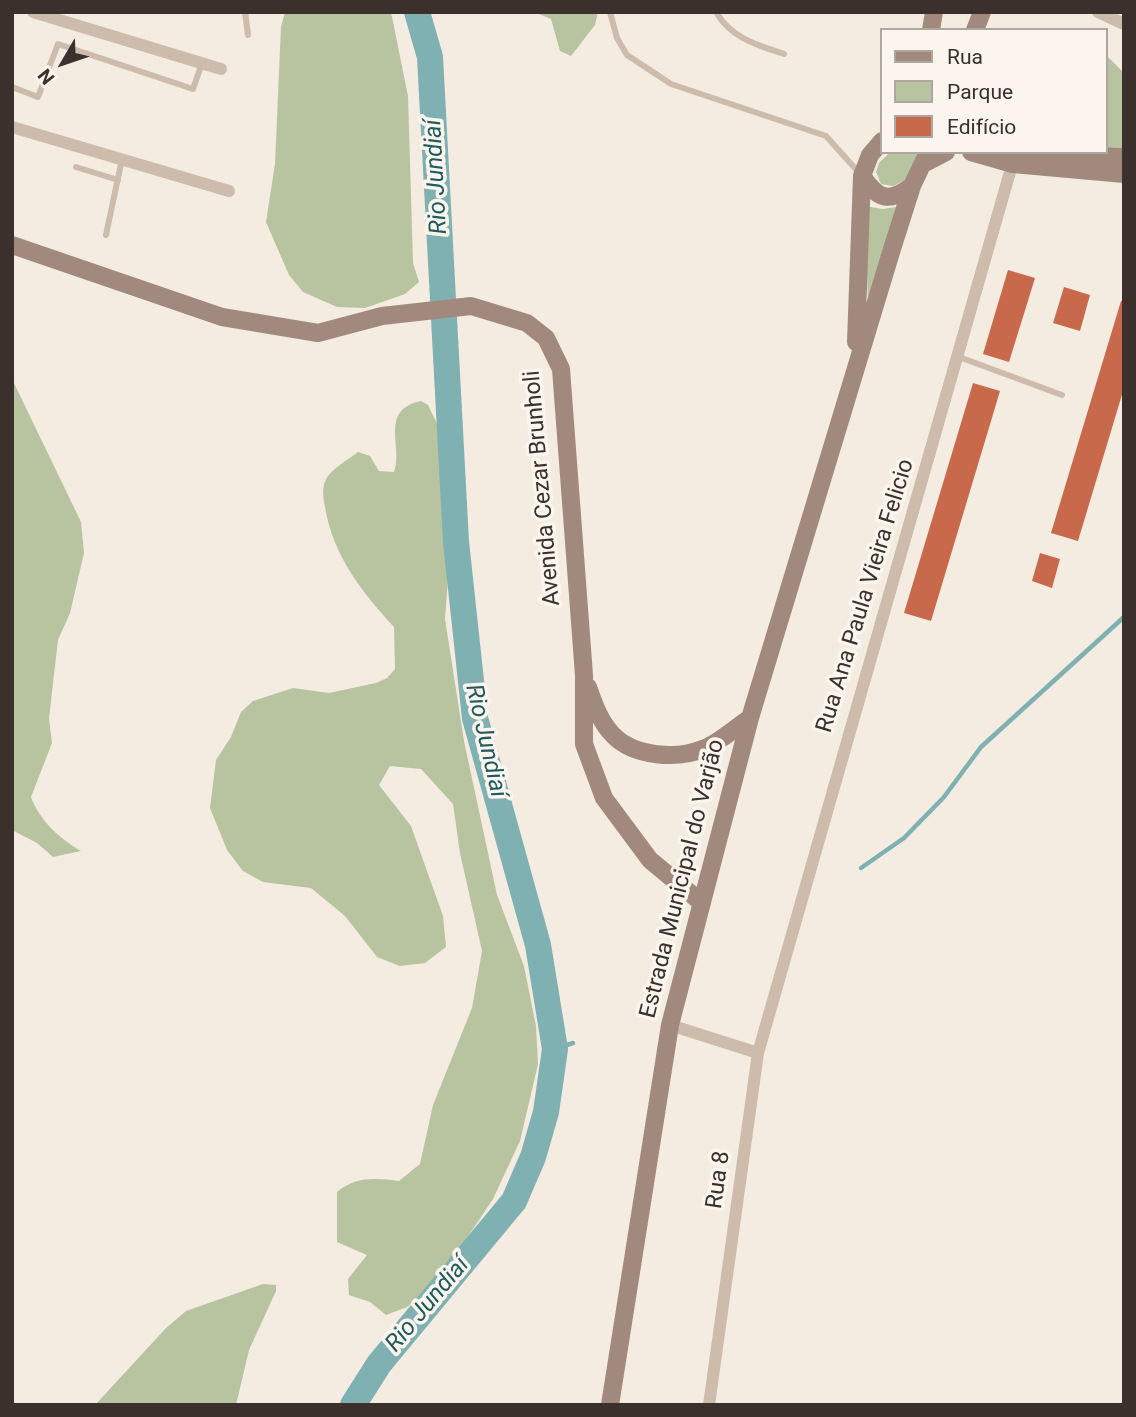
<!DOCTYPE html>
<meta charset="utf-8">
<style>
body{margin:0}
#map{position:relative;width:1136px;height:1417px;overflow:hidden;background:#f4ebe1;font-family:Roboto,sans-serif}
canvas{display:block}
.frame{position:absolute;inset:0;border:14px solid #3b302b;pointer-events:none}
.legend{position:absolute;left:880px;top:28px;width:228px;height:126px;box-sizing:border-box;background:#fbf5ee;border:2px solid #aea6a0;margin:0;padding:9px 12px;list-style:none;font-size:21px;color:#3b302b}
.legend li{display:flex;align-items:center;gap:14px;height:35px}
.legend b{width:35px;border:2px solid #aea6a0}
.north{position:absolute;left:28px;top:28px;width:70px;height:70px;-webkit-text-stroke:5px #fbf5ee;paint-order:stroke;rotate:231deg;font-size:19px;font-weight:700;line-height:28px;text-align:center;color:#3b302b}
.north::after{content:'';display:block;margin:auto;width:24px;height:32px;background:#3b302b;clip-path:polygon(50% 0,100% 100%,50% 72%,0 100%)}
</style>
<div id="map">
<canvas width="1136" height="1417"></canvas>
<div class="frame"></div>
<ul class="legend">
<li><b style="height:9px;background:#a18a7d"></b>Rua</li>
<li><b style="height:19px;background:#b8c4a0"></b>Parque</li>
<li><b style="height:19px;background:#c8694b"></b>Edifício</li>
</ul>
<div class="north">N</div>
</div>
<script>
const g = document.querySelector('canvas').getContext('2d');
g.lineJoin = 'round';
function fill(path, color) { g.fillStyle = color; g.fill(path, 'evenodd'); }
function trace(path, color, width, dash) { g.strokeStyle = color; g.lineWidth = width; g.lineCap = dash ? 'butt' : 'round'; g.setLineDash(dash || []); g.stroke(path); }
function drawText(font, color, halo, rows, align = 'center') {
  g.font = font + ' Roboto,sans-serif'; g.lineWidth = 7; g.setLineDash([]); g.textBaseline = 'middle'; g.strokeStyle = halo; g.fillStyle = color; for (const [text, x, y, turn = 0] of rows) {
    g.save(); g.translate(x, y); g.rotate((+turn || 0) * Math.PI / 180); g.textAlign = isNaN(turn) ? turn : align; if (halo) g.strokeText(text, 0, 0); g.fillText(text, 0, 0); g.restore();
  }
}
const green = new Path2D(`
 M285 12H391L408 96 413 263 419 282 405 294 365 308 337 307 303 292 289 275 266 222 275 164 281 27Z
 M534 12H598L595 25 571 56 560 51 551 19Z
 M1106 55 1124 73V148L1106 147Z
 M890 152H918L908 179 893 186 881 184 876 172 879 163Z
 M865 206 883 209 896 207 868 305Z
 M12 379 81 522 84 553 70 613 58 640 49 718 52 743 31 797C40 821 59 838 81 851L53 857 37 843 12 830Z
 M421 401 428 405 440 430 454 498 445 619 464 741 497 895 524 966 536 1026 538 1064 520 1141 493 1199 457 1253 427 1290 407 1307 386 1315 370 1302 349 1295 348 1279 367 1255 337 1242V1192C356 1176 375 1178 399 1181L420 1164 433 1105 472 1008 482 951 460 853 453 804 421 769 390 766 379 785 411 826 443 916 446 947 425 963 400 966 377 957 345 916 311 888 263 882 243 871 227 850 210 808 216 760 231 737 241 712 253 701 293 688 329 693 376 683 387 678 395 669 394 627C362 592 333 556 325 507 323 496 321 486 328 476 335 467 349 459 358 452L370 456 379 471 394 472C404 448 378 410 421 401Z
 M263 1284 276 1285V1291L249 1350 236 1405H95L166 1328 186 1311Z`);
const stream = new Path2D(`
 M861 868 904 838 944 797 981 747 1124 617
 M555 1049 573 1043`);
const river = new Path2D(`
 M353 1405 379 1364 514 1201 533 1157 546 1112 555 1049 538 945 475 718 456 542 430 57 417 12`);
const building = new Path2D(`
 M1008 270 1035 278 1009 362 983 354Z
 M1064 287 1090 295 1080 331 1053 323Z
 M1121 301H1124V388L1078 541 1051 533Z
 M973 383 1000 391 931 621 904 613Z
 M1040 553 1060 559 1052 588 1032 581Z`);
const lane = new Path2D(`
 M245 12 248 35
 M610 12 617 38 627 55 671 84 826 136 861 175
 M716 12C731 38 757 45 784 54
 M12 87 38 97 58 44 193 89 202 63
 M76 167 118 180
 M106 235 122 159
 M959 357 1062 395`);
const street = new Path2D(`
 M33 12 221 69
 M1098 12 1124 24
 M12 127 229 191
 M670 1025 758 1053 709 1405
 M758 1053 1014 158`);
const secondary = new Path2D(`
 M931 30 934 12
 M975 30 982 12
 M971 152 1013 164 1124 174
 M1019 152 1124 157
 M923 164 946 152
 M862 176C879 200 888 203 912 186
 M12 245 222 317 318 333 382 316 471 306 527 323 546 338 561 369 584 675V744L604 798 650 860 702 903
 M856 342 862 176 870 155 882 141
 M588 687C594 704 600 722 613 735 634 757 678 760 705 748 720 742 736 727 750 718
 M610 1405 670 1025 750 718 892 249 912 186 928 152`);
const streetNames = [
 ["Avenida Cezar Brunholi",543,488,-95],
 ["Rua Ana Paula Vieira Felicio",866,596,-73],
 ["Estrada Municipal do Varjão",683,879,-76],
 ["Rua 8",719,1180,-82]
];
const waterNames = [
 ["Rio Jundiaí",437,177,-93],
 ["Rio Jundiaí",485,741,77],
 ["Rio Jundiaí",428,1305,-50]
];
fill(green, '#b8c4a0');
trace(stream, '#7fb0b2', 4.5);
trace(river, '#7fb0b2', 26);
fill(building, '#c8694b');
trace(lane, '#cdbbac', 6);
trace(street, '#cdbbac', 12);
trace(secondary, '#a18a7d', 18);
drawText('23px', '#3b302b', '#fbf5ee', streetNames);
drawText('italic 24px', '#1f5a5e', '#fbf5ee', waterNames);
</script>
